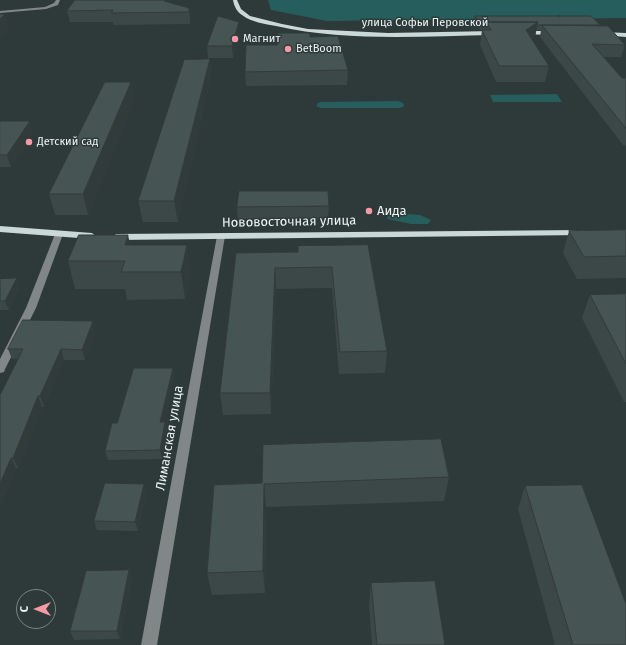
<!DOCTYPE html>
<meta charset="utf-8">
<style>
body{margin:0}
#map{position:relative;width:626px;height:645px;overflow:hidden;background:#2d3a39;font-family:"Fira Sans",sans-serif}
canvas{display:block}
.north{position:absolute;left:16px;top:589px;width:40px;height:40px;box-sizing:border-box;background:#2d3a39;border:1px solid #798483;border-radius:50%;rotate:270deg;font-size:11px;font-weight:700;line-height:16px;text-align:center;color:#ecf4f3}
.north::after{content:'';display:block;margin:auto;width:14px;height:18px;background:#f49aa4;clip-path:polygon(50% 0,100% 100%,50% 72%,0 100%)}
</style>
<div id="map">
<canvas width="626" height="645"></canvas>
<div class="north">С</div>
</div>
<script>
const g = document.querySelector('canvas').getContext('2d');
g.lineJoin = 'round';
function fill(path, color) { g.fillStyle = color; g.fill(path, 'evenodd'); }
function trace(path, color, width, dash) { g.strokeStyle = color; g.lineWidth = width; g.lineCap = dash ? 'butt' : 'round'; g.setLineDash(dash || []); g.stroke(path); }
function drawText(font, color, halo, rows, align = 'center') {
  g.font = font + ' "Fira Sans",sans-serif'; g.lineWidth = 3; g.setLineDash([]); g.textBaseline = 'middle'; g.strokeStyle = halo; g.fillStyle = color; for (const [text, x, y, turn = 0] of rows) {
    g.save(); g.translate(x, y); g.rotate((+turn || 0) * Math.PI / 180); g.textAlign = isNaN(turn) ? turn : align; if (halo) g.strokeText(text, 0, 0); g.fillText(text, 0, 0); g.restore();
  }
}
const green = new Path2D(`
 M268 0H626V18L327 21 271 10Z
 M557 94 562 102H493L490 95Z
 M398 101 403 103 404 106 400 108H321L316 106 318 103 321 102Z
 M409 214 420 215 431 220 428 224H411L387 219 388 215Z`);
const minor = new Path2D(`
 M56 0H60L58 5 46 9 0 13V11L45 7 54 3Z
 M59 231 63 234 36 308 5 369 4 372 0 373V359L26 308 55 234Z
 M221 233 225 236 157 645H141L217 236Z`);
const major = new Path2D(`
 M233 0H237L241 9 250 16 282 24 308 29 388 33 494 31 497 33 494 35C422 36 347 42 276 26 265 24 251 22 242 15 237 12 234 6 233 0Z
 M522 31H554L557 33 554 35 520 34 519 33Z
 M602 32 626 33V37L600 35V33Z
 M0 226 92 233 96 236 92 239 0 232Z
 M582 230 585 231 586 233 585 235 116 240 112 237 116 234Z`);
const wall = new Path2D(`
 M75 0H171L170 3 189 8 190 20V24L113 25V22H70L67 11Z
 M475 16H560H559L600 25 625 45 621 57H603L622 78H626V146L625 145H623L540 37 541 30H536L535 37 531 39 549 66 545 82H496L480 45 482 30H480L475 21Z
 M240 34 233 58H208L207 46Z
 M310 37 348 70 347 85 246 86 245 72 277 45Z
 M210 59 211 77 178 222H143L138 201Z
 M131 82 134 100 88 215H55L49 194Z
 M0 121 33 133 11 167H0Z
 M329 206 328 219H238L237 207Z
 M626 230V278L577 279 563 253 569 231Z
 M130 245H187L191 272 185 299 127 300 125 289H75L68 261Z
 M368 245 387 351 385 373 339 374 332 288 276 289 271 414 223 415 220 393 236 253 298 252Z
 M0 279 20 287 9 310H0Z
 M626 294V402H624L582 318 590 295Z
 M96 331 85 360H64L44 407H42L18 468H16L0 507 18 359H12L8 349Z
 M173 368 174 378 164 422H165L167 431 162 459 108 460 105 451 117 423Z
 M449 477 444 501 266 507 265 593 212 595 207 573 262 483Z
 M144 484 146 493 138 531 97 530 94 521Z
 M525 486 626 645H555L518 509Z
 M129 570 132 579 120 639 74 640 70 631Z
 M371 583 445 645H372L369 605Z`);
const shadedWall = new Path2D(`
 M165 0H171L166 13 164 1Z
 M5 14 9 29 0 40V19Z
 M239 22 240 34 233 58 232 46Z
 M538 22 535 37 523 45 526 30Z
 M210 59 211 77 178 222 174 201Z
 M131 82 134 100 88 215 83 194Z
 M30 121 33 133 11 167 7 155Z
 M128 235 134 262 125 245Z
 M187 245 191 272 185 299 181 272Z
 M275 268 276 289 271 414 270 393Z
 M17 278 20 287 9 310 5 301Z
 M93 321 96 331 85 360 82 350Z
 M61 349 64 360 44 407 40 396Z
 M173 368 174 378 162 432 160 422Z
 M38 396 42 407 18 468 13 458Z
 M165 422 167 431 162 459 160 450Z
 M11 458 16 468 0 507V484Z
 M144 484 146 493 138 531 135 522Z
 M264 484 266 507 265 593 263 571Z
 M129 570 132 579 120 639 117 631Z`);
const building = new Path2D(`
 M75 0H165L164 1 189 8V12L111 13 113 10 67 11Z
 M0 14H5L0 19Z
 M218 16 239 22 232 46H207Z
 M475 16H560H558H591L600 25H542H543H537L538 22H486V25H481Z
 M486 22H538L526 30 549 66H499L482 30H491Z
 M542 25 608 26 625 45 592 44 622 78H626V128Z
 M278 33H310V37L338 36 348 70 245 72 246 45H277Z
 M210 59 174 201H138L184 60Z
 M105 82H131L83 194H49Z
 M0 121H30L7 155H0Z
 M239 191H328L329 206 237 207Z
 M626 230V256L584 257 569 231Z
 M79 235H128L125 245H187L181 272H121L125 261H68Z
 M368 245 387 351 340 352 332 267 275 268 270 393H220L236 253 298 252V246Z
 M17 278 5 301H0V279Z
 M626 294V364L590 295Z
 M23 320 93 321 82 350 61 349 40 396H38L13 458H11L0 484V395L23 349H8Z
 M134 368H173L160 422H165L160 450 105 451 112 423H117Z
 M441 439 449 477 264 484 263 571 207 573 214 485 262 483 263 445Z
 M105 483 144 484 135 522 94 521Z
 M582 485 626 604V645H573L525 486Z
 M129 570 117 631H70L86 571Z
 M435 581 445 645H377L371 583Z`);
const markers = [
 [235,39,4,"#f49aa4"],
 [288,49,4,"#f49aa4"],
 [29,142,4,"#f49aa4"],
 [369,211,4,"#f49aa4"]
];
const farStreetnames = [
 ["улица Софьи Перовской",425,23]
];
const farPoinames = [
 ["Магнит",243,39],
 ["BetBoom",296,49],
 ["Детский сад",37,142]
];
const poiNames = [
 ["Аида",377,211]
];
const streetNames = [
 ["Нововосточная улица",289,222,-1],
 ["Лиманская улица",170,438,-80]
];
fill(green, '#255e5d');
fill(minor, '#818787');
fill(major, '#cad8d7');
fill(wall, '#3c4847');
fill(shadedWall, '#313b3a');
fill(building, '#465453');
trace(building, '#313b3a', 1);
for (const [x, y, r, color] of markers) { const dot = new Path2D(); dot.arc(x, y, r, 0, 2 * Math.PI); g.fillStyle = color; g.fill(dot); trace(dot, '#2d3a39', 1.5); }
drawText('11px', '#ecf4f3', '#2d3a39', farStreetnames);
drawText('11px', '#ecf4f3', '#2d3a39', farPoinames, 'left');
drawText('13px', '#ecf4f3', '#2d3a39', poiNames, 'left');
drawText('13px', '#ecf4f3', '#2d3a39', streetNames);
</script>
